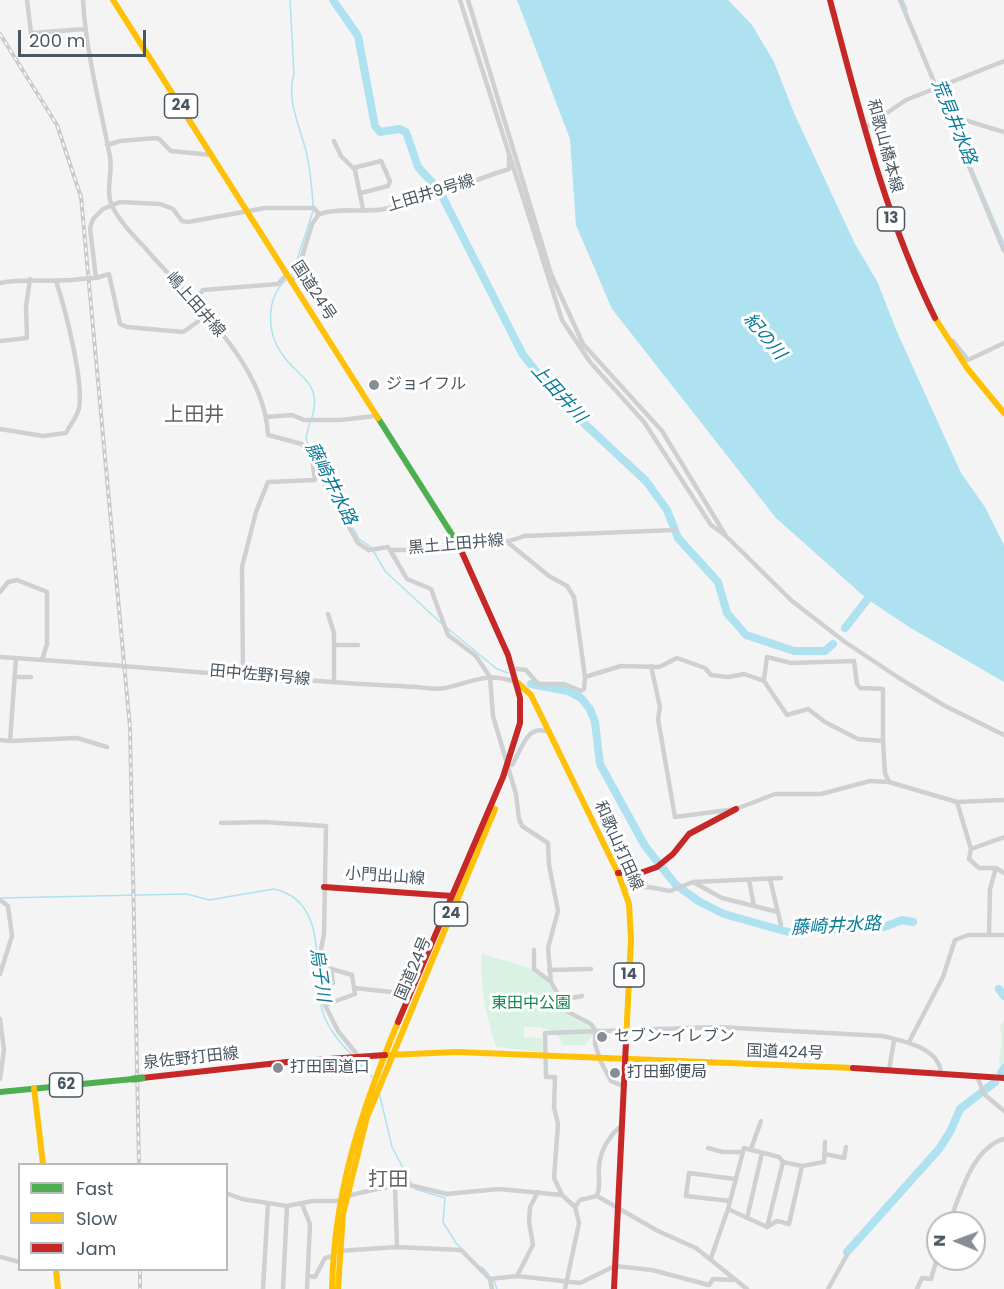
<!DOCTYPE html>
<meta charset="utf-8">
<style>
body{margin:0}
#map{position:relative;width:1004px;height:1289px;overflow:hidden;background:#f4f4f4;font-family:Poppins,sans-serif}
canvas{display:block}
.legend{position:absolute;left:18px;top:1163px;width:210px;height:108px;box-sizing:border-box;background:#fff;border:2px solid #b7bbc0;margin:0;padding:8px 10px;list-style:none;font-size:18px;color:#4a5661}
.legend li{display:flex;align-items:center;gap:12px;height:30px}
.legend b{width:30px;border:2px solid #b7bbc0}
.north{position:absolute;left:926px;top:1211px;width:60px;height:60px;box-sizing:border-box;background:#fff;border:2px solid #b7bbc0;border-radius:50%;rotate:271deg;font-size:16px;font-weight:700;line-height:24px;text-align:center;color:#4a5661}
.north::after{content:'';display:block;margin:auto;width:21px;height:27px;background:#868d94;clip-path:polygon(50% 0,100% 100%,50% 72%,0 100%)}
.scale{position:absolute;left:18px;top:30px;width:128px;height:27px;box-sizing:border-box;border:3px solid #4a5661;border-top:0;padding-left:8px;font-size:18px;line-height:21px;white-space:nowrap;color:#4a5661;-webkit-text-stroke:4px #fff;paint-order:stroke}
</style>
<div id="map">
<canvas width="1004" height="1289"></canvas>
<ul class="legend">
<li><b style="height:8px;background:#4caf50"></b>Fast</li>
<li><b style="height:8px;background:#ffc107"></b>Slow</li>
<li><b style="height:8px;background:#c62828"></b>Jam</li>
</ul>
<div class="north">N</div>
<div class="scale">200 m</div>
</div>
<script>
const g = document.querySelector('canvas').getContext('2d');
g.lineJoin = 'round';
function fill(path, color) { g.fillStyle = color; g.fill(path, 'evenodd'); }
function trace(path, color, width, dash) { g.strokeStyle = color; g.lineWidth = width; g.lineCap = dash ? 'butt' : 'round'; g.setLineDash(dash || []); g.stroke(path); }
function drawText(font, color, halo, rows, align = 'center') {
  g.font = font + ' Poppins,"Noto Sans JP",sans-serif'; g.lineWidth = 6; g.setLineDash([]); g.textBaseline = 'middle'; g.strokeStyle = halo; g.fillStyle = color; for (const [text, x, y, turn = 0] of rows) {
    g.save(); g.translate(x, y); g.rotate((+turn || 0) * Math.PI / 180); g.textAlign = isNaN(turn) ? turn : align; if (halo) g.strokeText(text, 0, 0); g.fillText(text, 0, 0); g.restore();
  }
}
const green = new Path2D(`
 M482 954 530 968 549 984 566 1014 590 1027 592 1036 585 1045H563C555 1026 541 1027 524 1027V1037L542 1038 543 1052 496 1047C487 1016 479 987 482 954Z
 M1004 1021V1065L1003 1067 999 1062 1002 1040 1000 1025Z`);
const water = new Path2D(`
 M517 0H728L752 25 774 62 794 113 855 244 877 281 897 332 961 473 985 507 1004 545V682L909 627 867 599 776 518 612 309 576 225 570 139Z`);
const stream = new Path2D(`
 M290 0 294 74C286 99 300 127 306 151 310 168 312 188 313 206
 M903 0 907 10
 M960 140 1004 244
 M292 275 313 211
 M286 280C266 298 266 332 282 354 297 377 323 382 312 417
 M310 422 306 437 307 442 359 539 371 547 385 571 443 625
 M447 628 497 669 508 673
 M1 898 187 894 209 900 274 889C331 902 311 971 323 1013 328 1028 341 1044 352 1055
 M355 1059 372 1077
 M379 1092 392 1147 411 1183
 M415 1189 445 1198 443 1222 456 1243 467 1254
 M482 1267 489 1275
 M494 1281 497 1289`);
const river = new Path2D(`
 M333 0 358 36 375 126 380 132 399 129 406 132 418 167 439 190 523 355 560 401 646 481 667 510 678 538 718 582 727 613 746 635 794 651H825L833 644
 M845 628 873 592
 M531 684 568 691 581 698 590 709 595 722 600 764 645 846 676 885 700 902 724 914 788 932 884 927 902 920 913 922
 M999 989 1004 996
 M1001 1073 1004 1068
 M847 1252 939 1149 950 1132 960 1109 995 1082`);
const street = new Path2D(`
 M27 0 31 33 85 29
 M83 0C86 53 100 104 110 157 113 172 105 191 112 206 120 222 134 236 146 249 190 300 265 363 268 435L302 444 358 543 369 550 388 547 390 550
 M460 0 562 320 590 362 644 422 711 525 726 536
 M468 0 551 274 583 344 662 431 726 536 792 601 845 642 899 678 945 706 1004 735
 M900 0 1004 251
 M949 119 958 118 1004 132
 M865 128 906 100 1004 61
 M334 141 341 156 355 170 363 209
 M107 145 120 141 156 138 159 139 171 151 212 155
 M353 168 381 161 390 181 388 186 361 193
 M93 278H96L90 228 93 219 103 209 120 202 160 204 173 209 182 221 188 222 265 208H314L319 214
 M96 278 109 274 120 324 127 327 183 332 206 316
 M291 281 296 277 312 224 319 214C340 207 362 213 384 209 427 201 467 182 509 169V157
 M0 283C27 278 54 283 81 279
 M201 310 198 296 203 290 278 284 287 274
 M0 341 27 338 26 307 30 279
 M953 341 968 360 1004 343
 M266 417 292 415 304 420H340L375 416
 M0 429 43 436 66 433C70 425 77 417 79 408 84 381 65 308 56 281
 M506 541 549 576 567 586 574 597 585 677
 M0 592 8 582 17 580 47 592V644L42 660
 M328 614 334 633V681
 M335 645H358
 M0 657C140 666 278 681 417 687 426 688 436 690 445 688 471 683 486 671 515 682
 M651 666 660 707 658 719 675 817 736 809 775 794H821L870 781 889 782
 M517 669 526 670 538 684H564L581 691 584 689 585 677 621 666 659 667 677 658 705 668 711 675 728 677 744 674 764 681 787 715 808 709 825 722 858 739 883 741 885 773 889 782 957 802 971 849 969 859 979 868H996L1004 873
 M243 675 242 567 256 512 268 482 315 480 313 466
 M15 677H31
 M761 680 764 679 767 657 791 663 854 661 857 684 860 688 883 689V741
 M0 740 10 741 16 658
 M10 741 77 738 107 747
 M512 765C522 750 526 723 549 732
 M957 802 1004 800
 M221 823 263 822 326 826 324 934 320 955 325 1005 338 1031 359 1057
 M971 849 1004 837
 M770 879 781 925
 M749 880 754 906
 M693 882 722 898 778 912
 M625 888 649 887 670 891 693 882 781 878
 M0 900 8 906 12 936 0 974
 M989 934 990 889 996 868
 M534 950V969L551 982
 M321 966 352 975 355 994 325 1005
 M331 969 333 983
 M549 970 591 969
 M354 988 410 994
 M561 1000 582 996
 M0 1019 4 1050 0 1079
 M909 1042 943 977 955 940 968 935H1004
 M889 1070 894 1041
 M977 1076 984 1094 1004 1111
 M623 1086 611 1081 601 1062 595 1044V1030L591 1024 568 1012 551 982 548 948 558 911 549 865 548 843 522 826 519 819 516 794 493 716 490 677 476 656 448 635 431 589 407 579 390 550C424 550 494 549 524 536L675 530
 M708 1148 723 1152H741
 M744 1148 779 1157 783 1162 767 1227 728 1209Z
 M751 1149 761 1121
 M825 1154 844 1158 846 1147
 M783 1162 802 1166 824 1162 825 1142
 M395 1186 397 1247
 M226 1193 242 1199 287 1206 313 1201H340
 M347 1196 381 1188 409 1185 447 1194 499 1189 562 1195
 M597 1196C601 1185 598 1178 599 1167 600 1151 609 1136 621 1126
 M730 1201 686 1196 689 1173 735 1179
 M302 1204 310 1224 307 1289
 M575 1207 580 1200 597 1196 658 1231 696 1248 747 1289
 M747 1218 762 1153
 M949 1223C960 1196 972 1148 1004 1139
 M767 1227 777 1221 789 1224 802 1166
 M339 1251 397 1247 461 1250 490 1279 492 1289
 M0 1257 20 1262
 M711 1258 728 1209
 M308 1276 315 1277 325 1258 333 1256
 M517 1276 533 1245 529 1222 530 1207 538 1192
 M490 1279 517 1276 580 1283 615 1266 652 1270 709 1285 713 1279 733 1280
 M263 1289 268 1203
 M283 1289 287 1206
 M565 1289 579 1223 575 1207 562 1195 554 1178 558 1124 554 1107 555 1077H546L545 1033 717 1027 883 1036C902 1041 939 1047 941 1073
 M828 1289 847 1255
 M917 1289 922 1278 931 1279 938 1255`);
const fast = new Path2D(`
 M378 418 458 544
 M0 1092 133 1079`);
const slow = new Path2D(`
 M113 0 378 418
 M935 318 967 368 1004 413
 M518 683 531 695 618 873 629 904 631 939 626 1042
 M387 1055 457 1052 853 1068
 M34 1088 43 1164
 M56 1270 58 1289
 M332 1289C334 1191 361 1111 398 1022
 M338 1289 343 1214 367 1117 495 809`);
const jam = new Path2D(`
 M830 0C859 109 885 217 935 318
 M618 873 643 872 657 867 673 854 689 834 736 809
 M324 887 452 896
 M398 1022 503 777 520 723V698L508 655 460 548
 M853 1068 1004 1078
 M142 1078 287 1062 385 1055
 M614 1289 626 1042`);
const rail = new Path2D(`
 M0 34 57 125 81 197 130 728 139 1164
 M140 1270V1289`);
const streetBridge = new Path2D(`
 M81 279 93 278`);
const fastBridge = new Path2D(`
 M133 1079 142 1078`);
const slowBridge = new Path2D(`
 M458 544 460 548`);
const markers = [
 [374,385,6,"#868d94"],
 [602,1037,6,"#868d94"],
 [278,1068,6,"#868d94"],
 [615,1073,6,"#868d94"]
];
const shields = [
 [181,106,33],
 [891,219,27],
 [451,914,33],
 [629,975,30],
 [66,1085,33]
];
const shieldNames = [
 ["24",181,106],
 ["13",891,219],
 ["24",451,914],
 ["14",629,975],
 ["62",66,1085]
];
const streetNames = [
 ["和歌山橋本線",884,146,75],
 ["上田井9号線",431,194,-17],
 ["国道24号",313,291,57],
 ["嶋上田井線",195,305,49],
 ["黒土上田井線",456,545,-5],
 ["田中佐野1号線",260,676,5],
 ["和歌山打田線",618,846,66],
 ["小門出山線",385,877,4],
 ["国道24号",414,969,-67],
 ["国道424号",785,1053,2],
 ["泉佐野打田線",191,1059,-6]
];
const poiNames = [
 ["ジョイフル",386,385],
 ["セブン-イレブン",614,1037],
 ["打田国道口",290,1068],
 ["打田郵便局",627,1073]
];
const parkNames = [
 ["東田中公園",531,1004]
];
const waterNames = [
 ["荒見井水路",953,122,68],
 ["紀の川",764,337,50],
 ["上田井川",558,394,48],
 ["藤崎井水路",330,484,63],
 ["藤崎井水路",836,927,-3],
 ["烏子川",319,975,82]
];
const quarterNames = [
 ["上田井",194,416],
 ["打田",388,1181]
];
fill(green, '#d9f2e3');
fill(water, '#aee2f0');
trace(stream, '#aee2f0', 1.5);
trace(river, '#aee2f0', 8);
trace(street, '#ced0d2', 4.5);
trace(fast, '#4caf50', 6);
trace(slow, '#ffc107', 6);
trace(jam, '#c62828', 6);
trace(rail, '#c9cacc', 4);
trace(rail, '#fff', 1.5, [4.5]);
trace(streetBridge, '#ced0d2', 4.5);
trace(fastBridge, '#4caf50', 7);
trace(slowBridge, '#ffc107', 7);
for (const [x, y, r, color] of markers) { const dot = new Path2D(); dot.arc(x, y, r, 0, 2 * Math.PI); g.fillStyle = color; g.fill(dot); trace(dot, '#fff', 2); }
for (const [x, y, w] of shields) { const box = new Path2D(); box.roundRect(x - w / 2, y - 12, w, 24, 4.5); g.fillStyle = '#fff'; g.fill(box); trace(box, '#4a5661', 1.5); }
drawText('bold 15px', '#4a5661', null, shieldNames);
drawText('16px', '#4a5661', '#fff', streetNames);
drawText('16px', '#4a5661', '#fff', poiNames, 'left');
drawText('16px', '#17864f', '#fff', parkNames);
drawText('italic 18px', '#0c7c9b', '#fff', waterNames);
drawText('20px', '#5f6368', '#fff', quarterNames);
</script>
